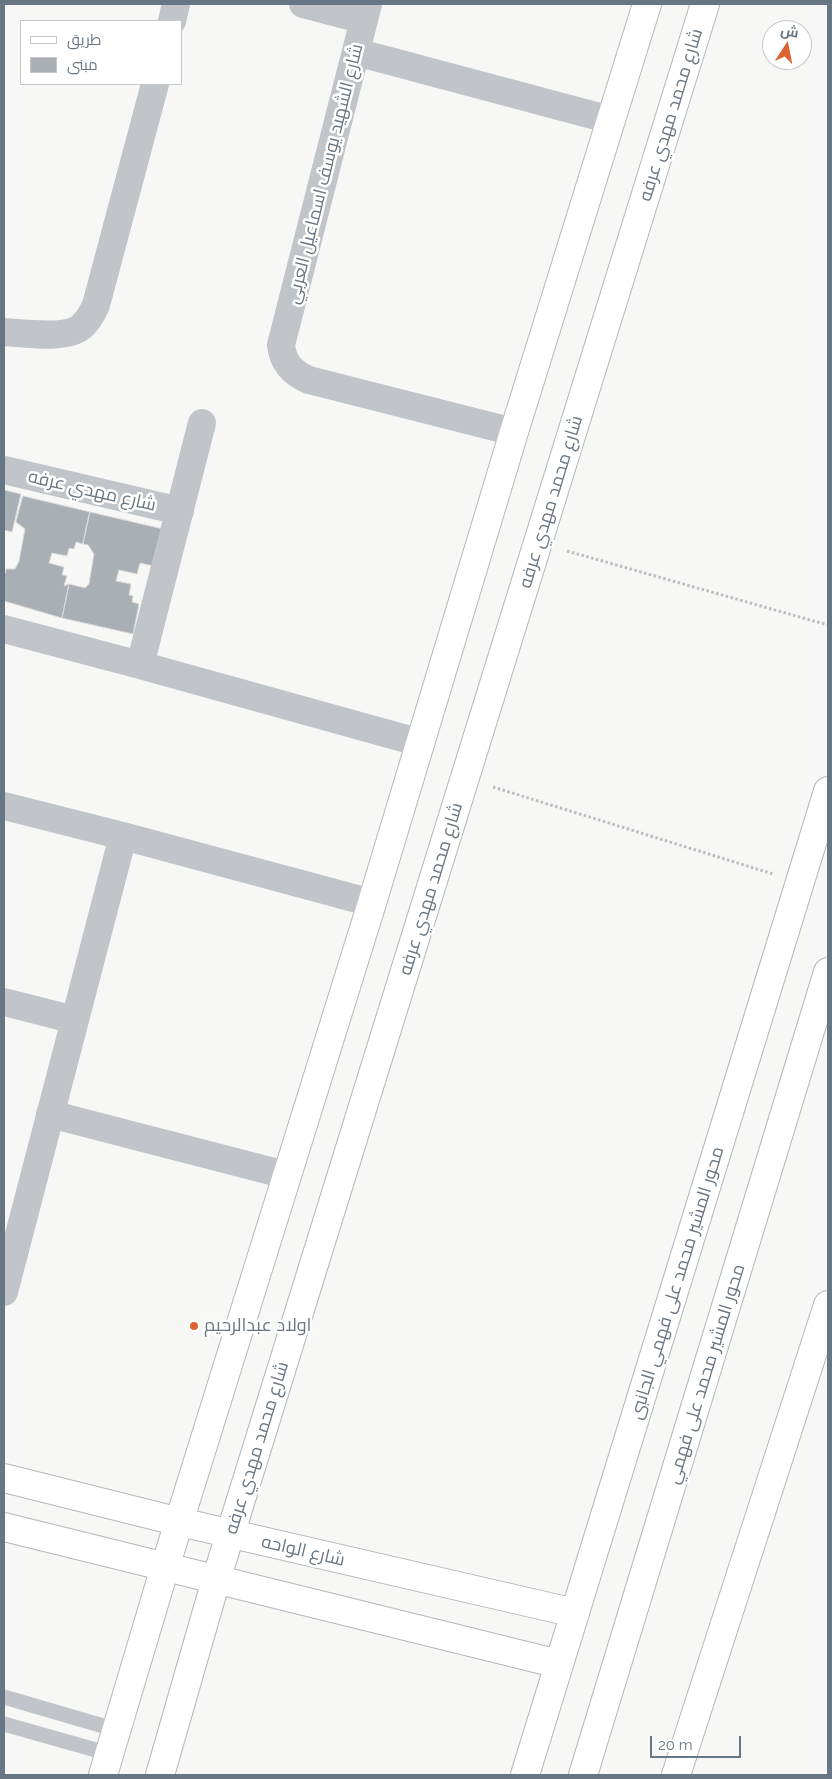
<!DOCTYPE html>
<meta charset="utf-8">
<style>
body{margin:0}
#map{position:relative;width:832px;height:1779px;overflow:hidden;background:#f7f7f5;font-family:Raleway,Cairo,sans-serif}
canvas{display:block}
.frame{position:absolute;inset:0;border:5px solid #687684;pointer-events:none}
.legend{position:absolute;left:20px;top:20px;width:162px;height:65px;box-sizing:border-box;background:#fff;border:1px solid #c3c8ce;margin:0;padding:6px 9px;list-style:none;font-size:15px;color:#687684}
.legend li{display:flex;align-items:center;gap:10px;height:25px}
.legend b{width:25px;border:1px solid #c3c8ce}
.north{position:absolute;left:762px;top:20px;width:50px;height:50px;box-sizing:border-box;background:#fff;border:1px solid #c3c8ce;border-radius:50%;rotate:11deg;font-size:14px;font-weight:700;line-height:20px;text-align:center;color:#687684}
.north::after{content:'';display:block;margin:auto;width:18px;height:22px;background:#dc6331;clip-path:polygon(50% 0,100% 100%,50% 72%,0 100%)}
.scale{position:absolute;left:650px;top:1736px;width:91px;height:22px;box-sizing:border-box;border:2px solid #687684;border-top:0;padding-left:6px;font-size:15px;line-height:18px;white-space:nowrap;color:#687684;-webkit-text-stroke:4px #fff;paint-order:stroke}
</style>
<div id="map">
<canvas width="832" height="1779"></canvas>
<div class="frame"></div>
<ul class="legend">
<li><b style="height:6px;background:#fff"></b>طريق</li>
<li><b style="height:14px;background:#a8afb5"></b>مبنى</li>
</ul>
<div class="north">ش</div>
<div class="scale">20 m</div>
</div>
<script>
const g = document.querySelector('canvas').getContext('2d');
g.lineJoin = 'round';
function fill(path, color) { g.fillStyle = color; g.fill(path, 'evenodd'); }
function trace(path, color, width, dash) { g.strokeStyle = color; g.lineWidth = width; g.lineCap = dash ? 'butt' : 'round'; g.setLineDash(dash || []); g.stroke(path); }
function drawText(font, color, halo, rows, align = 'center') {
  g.font = font + ' Raleway,Cairo,sans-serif'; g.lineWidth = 5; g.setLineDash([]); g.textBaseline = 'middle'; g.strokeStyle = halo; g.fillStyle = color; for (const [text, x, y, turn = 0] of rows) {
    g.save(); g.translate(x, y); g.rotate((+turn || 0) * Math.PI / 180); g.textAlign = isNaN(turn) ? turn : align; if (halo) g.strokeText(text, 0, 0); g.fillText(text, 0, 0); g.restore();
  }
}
const building = new Path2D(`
 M4 490 21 494 12 532 4 530Z
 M23 496 90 512 83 544 76 542 74 549 69 548 67 556 52 553 49 563 64 567 62 575 67 576 64 586 69 584 62 618 4 601V577L6 569H15L19 561 25 529 16 522Z
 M90 512 163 529 154 566 140 563 137 574 119 570 116 581 131 584 129 595 133 596 132 602 139 604 133 634 62 618 69 584 85 588 89 584 94 554 88 545 83 544Z`);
const path = new Path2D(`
 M567 551 828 625
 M493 787 773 874`);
const lane = new Path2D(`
 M4 1697 117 1730
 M4 1724 110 1754`);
const street = new Path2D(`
 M303 4 364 20
 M368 4 281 345C283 363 292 373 309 380L514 432
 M172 21 176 4
 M356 52 611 120
 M4 332C24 333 65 340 81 327 88 321 92 314 96 305L155 84
 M4 470 180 511
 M4 629 140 665 421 743
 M140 665 202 423
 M4 806 123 836 372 903
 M4 1002 75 1020
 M50 1114 286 1175
 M4 1292 123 836`);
const secondary = new Path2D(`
 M4 1478 180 1522 575 1613
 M4 1527 559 1664
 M103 1775 165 1567 372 903 514 432 647 4
 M160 1775 216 1580 705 4
 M525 1775 828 791`);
const primary = new Path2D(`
 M583 1775 828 972
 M676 1775 828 1305`);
const markers = [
 [194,1326,5,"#dc6331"]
];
const streetNames = [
 ["شارع محمد مهدي عرفه",671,115,-73],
 ["شارع الشهيد يوسف اسماعيل العربي",325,174,-76],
 ["شارع مهدي عرفه",92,491,13],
 ["شارع محمد مهدي عرفه",551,502,-73],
 ["شارع محمد مهدي عرفه",431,889,-73],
 ["محور المشير محمد على فهمي الجانبى",677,1283,-73],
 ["محور المشير محمد على فهمي",706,1374,-73],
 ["شارع محمد مهدي عرفه",257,1448,-73],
 ["شارع الواحه",303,1551,13]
];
const poiNames = [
 ["اولاد عبدالرحيم",204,1326]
];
fill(building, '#a8afb5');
trace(building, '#d9d9d7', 1);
trace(secondary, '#b3b8bd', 30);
trace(primary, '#b4b8bc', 30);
trace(path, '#bbbdc0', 3, [2.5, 2.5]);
trace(lane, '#c1c4c8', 15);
trace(street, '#c1c4c8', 28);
trace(secondary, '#fff', 28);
trace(primary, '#fff', 28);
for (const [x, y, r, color] of markers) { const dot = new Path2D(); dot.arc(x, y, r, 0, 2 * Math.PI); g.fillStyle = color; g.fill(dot); trace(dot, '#fff', 2); }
drawText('18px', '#687684', '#fff', streetNames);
drawText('18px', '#687684', '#fff', poiNames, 'left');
</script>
